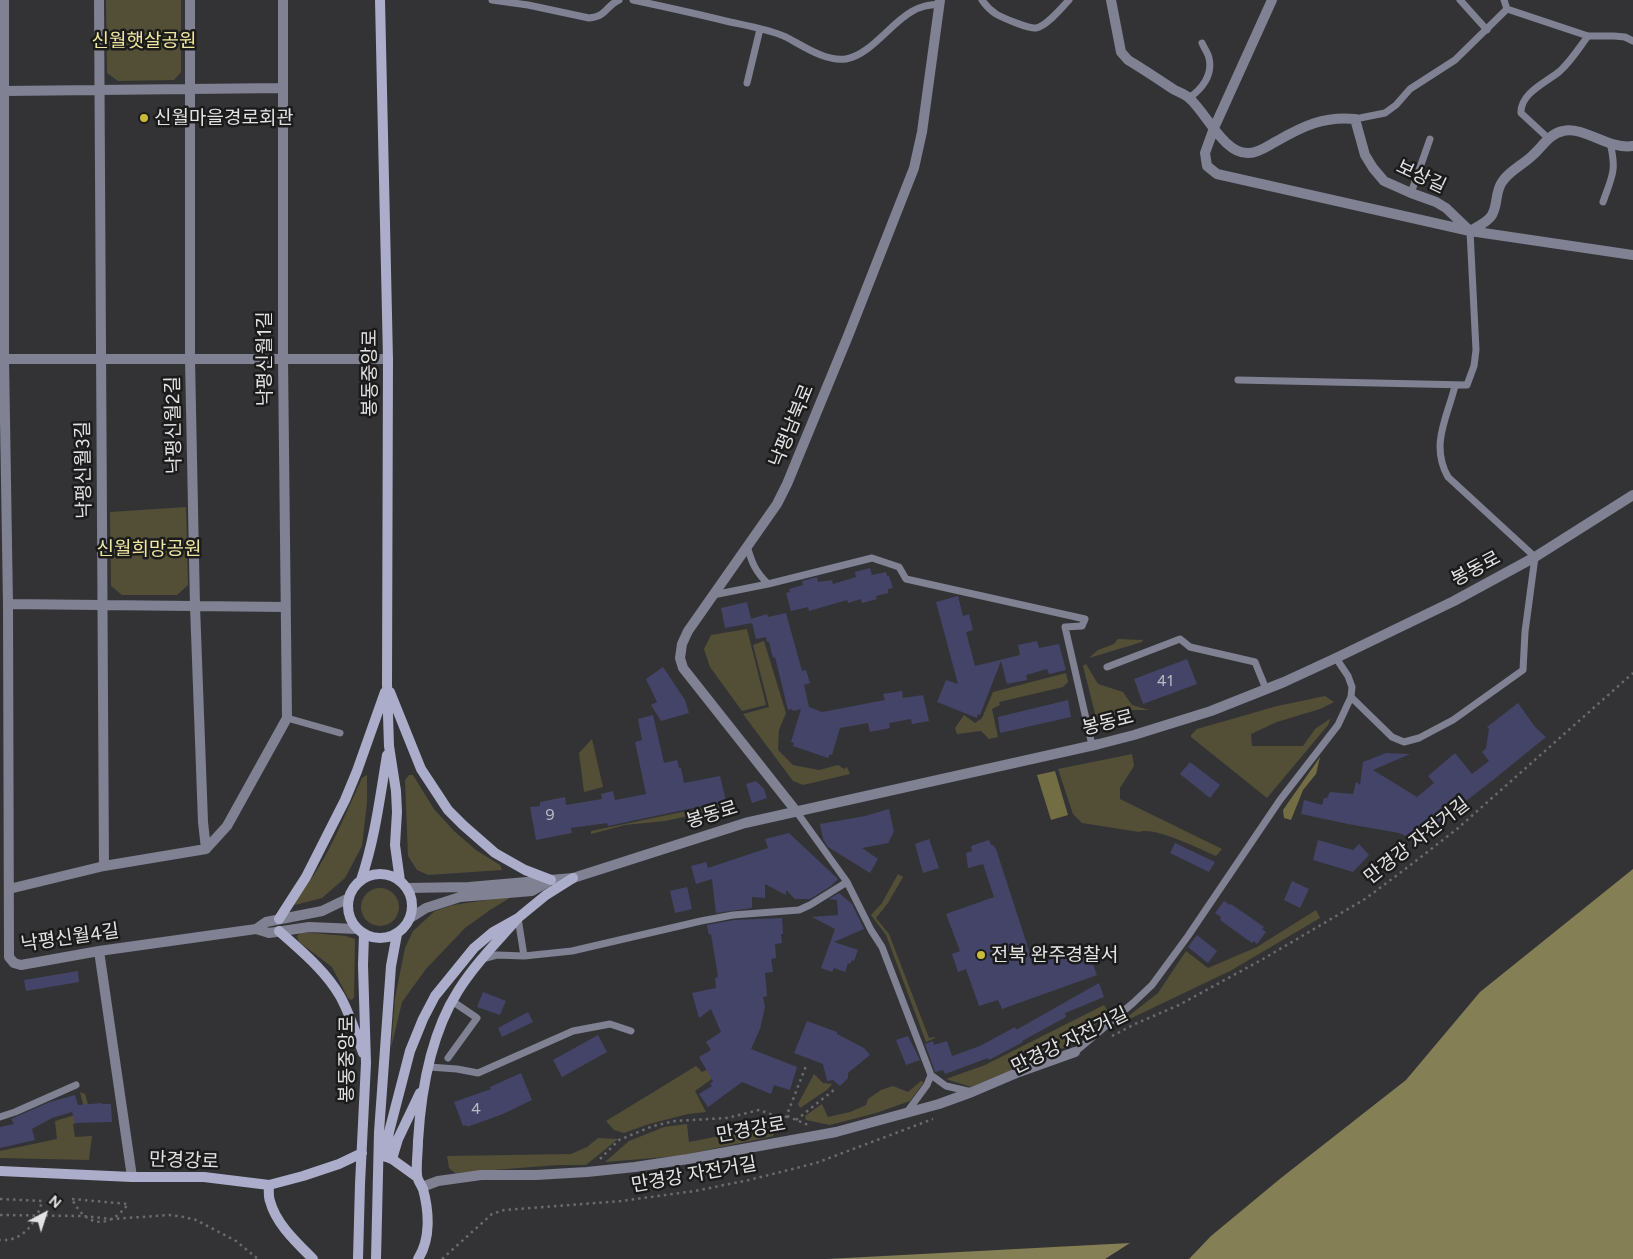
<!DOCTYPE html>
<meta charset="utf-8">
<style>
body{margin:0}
#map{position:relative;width:1633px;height:1259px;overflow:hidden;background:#333336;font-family:Figtree,sans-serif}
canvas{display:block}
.north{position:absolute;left:20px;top:1189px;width:50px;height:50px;-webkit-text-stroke:4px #1b1b1c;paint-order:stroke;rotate:40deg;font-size:14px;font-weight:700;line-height:20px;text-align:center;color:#e2e2e3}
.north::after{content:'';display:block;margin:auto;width:18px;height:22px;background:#e2e2e3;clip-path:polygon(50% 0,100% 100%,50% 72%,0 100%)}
</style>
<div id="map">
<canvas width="1633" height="1259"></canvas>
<div class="north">N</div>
</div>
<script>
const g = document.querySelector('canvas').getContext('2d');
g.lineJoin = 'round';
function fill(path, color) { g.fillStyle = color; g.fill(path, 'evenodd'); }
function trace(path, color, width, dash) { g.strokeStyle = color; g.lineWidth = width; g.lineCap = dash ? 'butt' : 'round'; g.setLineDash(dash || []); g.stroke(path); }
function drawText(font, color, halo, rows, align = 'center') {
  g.font = font + ' Figtree,"Noto Sans KR",sans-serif'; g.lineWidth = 5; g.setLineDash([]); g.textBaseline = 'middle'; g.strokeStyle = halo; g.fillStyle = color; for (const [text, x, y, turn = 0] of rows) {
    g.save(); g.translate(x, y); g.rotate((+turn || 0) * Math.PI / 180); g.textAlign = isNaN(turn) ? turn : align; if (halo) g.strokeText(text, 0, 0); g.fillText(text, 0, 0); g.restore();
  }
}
const green = new Path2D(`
 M106 0H181V72L174 80 118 81 107 73Z
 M186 507 188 585 177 595H122L111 586 110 512Z
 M747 629 766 705 742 711 710 667 704 649 711 635Z
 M1118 639 1143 640 1142 642 1089 658 1098 650 1114 644Z
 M764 641 786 713 779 730 778 750 793 765 819 770 838 765 844 769 847 767 850 774 803 785 793 781 743 714 769 707 753 645Z
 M1086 664 1098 684 1123 692 1132 705 1149 710H1128L1106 718 1096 717 1083 666Z
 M1066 673 1068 682 1063 687 999 702 1000 705 992 709 998 737 989 739 981 731 957 734 955 728 964 715 975 723 982 718 993 692Z
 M1325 696 1334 702 1320 709 1277 722 1251 734 1252 746H1303L1315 729 1331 718 1328 725 1267 798 1191 737V735L1197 729 1277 706Z
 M592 739 603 787 584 792 579 753Z
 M1132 754 1134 766 1120 788V799L1222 849 1216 856C1200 849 1154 826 1139 832L1082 823 1073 814 1058 769Z
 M367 775V802L362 846 345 878 322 898 295 905 294 901C326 865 342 821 362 778Z
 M409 775H413L434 809 454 831 476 850 500 865 502 870 428 875 417 870 408 856 405 780Z
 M725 803V808L665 821 625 825 591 834V831Z
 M898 874 903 877 888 903 876 918 889 934 929 1038 935 1037V1038L926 1042 886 935 871 915 882 903Z
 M361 907a19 19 0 1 1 38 0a19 19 0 1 1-38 0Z
 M513 896 490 910 465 928 426 969 402 1002 391 1048 395 998 405 948 413 931 435 911 453 905Z
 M1316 910 1320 918 1230 971 1117 1025 1158 993 1186 951 1208 968 1257 947Z
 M302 932 346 936 355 939 354 998 351 1000 348 998 332 967 299 942 297 936Z
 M1104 1005 1109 1013 1073 1044 971 1087 946 1079 985 1065Z
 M733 1064 695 1091 706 1112 688 1114 649 1124 624 1133 614 1130 606 1121 696 1066 702 1072 717 1065Z
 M814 1074 823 1083 832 1084 828 1089 800 1108 798 1104Z
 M921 1081 924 1082 910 1101 876 1113 830 1125 806 1120 805 1116 822 1104 828 1117 850 1112 866 1105 868 1099 881 1090 893 1086 908 1092Z
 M80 1092 85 1094 92 1118 73 1124 75 1137 92 1136 89 1160 0 1158V1151L57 1139 55 1121 85 1112Z
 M687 1124 689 1142 777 1125 773 1136 765 1138 678 1156 605 1162 629 1141 664 1127Z
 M598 1138 618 1139 586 1165H557L455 1173 449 1168 447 1156 571 1154 587 1147Z`);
const forest = new Path2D(`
 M1320 757 1316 774 1303 790 1291 820 1284 818 1283 810Z
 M1055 771 1068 815 1051 820 1037 775Z`);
const water = new Path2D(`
 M1633 869V1259H1189L1211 1236 1281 1178 1406 1080 1480 992Z
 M1130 1243 1105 1259H827Z`);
const building = new Path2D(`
 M870 568 872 575 886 572 887 576H889L893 588 888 589V593L876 596 877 599 862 603 861 599 848 603 847 600 809 611 808 607 791 611 786 593 790 592 789 589 803 585 802 581 817 577 818 582 832 580 833 584 856 577 855 572Z
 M958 596 963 616 969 614 973 630 966 632 975 666 1020 655 1018 645 1037 641 1039 648 1059 644 1066 670 1049 674 1047 669 1026 675 1027 680 1007 684 1001 661 980 715 978 714 977 718 937 702 946 680 958 684 936 602Z
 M747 602 752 623 725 628 721 608Z
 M786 613 802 671 806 670 810 683 804 685 809 707 822 712 885 700 883 694 902 691 903 698 923 695 929 721 912 724 911 719 889 723 890 728 870 732 868 723 840 728 832 755 830 754 828 758 793 746 794 743 791 742 801 709 793 711 792 709 788 710 775 657 773 658 769 642H767L766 637 756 639 751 619 767 614 768 617Z
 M1187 659 1197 684 1143 704 1134 679Z
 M663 667 685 700 689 713 661 721 651 705 657 702 646 679Z
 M1068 700 1071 717 1000 733 998 717Z
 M1518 703 1535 727 1546 737 1493 780 1435 825 1430 821 1415 840 1399 833 1348 824 1301 814 1304 800 1322 805 1324 798H1327L1330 792 1353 794 1356 782 1360 785 1363 762 1386 753 1410 754 1373 770 1417 797 1434 783 1428 776 1455 753 1472 774 1489 761 1482 752 1486 748 1489 729 1487 727Z
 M653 715 664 763 677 760 679 768H681L684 783 720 776 726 801 608 826 607 823 571 828 572 833 536 840 530 807 540 806V802L565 797 566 805 602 799 601 794 613 791 615 800 646 794 635 742 642 740 638 719Z
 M1190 762 1220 785 1210 798 1180 774Z
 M756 781 764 789 767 798 752 803 746 784Z
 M889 809 894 832 888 843 862 848 878 859 870 873 828 847 823 839 820 824 865 816Z
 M789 833 838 879 831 886 810 899H795L786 890V895L765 884V898L752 897V908L716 913 712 879 696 884 691 866 706 862 708 868 768 848 765 839Z
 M929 839 939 868 923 873 915 844Z
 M989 840 991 845H993L996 849 1034 966 1086 946 1097 975 1002 1009 998 1000 979 1006 966 969 958 972 952 954 960 951 946 914 994 897 983 864 968 868 966 853 972 851 971 846Z
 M1318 840 1353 850 1359 844 1369 855 1353 872 1313 860Z
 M1175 843 1215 862 1209 872 1170 853Z
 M1292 881 1309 889 1300 908 1284 900Z
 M687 887 692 909 675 913 670 891Z
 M839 893 852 904 864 929 834 942 858 950 854 961 852 960 850 964 848 963 845 972 834 968 832 972 821 968 835 929 812 917 838 915 837 900 829 899Z
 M1224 901 1230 905 1231 904 1264 927 1262 929 1266 932 1257 944 1254 941 1252 943 1220 920 1221 917 1215 913Z
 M782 918 783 934H781L782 943 775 944 776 958 771 959 773 972 765 973 767 996 763 997 765 1007 760 1029 751 1049 797 1067 790 1090 774 1085 771 1094 742 1082 708 1107 699 1094 712 1086 710 1084 713 1081 699 1057 711 1050 706 1042 721 1032 711 1009 699 1018 692 993 716 988 715 978 718 977 711 934 709 935 707 925 734 920Z
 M1197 935 1217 951 1208 963 1188 947Z
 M78 971 79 982 26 991 24 980Z
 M1099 983 1104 997 1065 1013 1066 1017 1022 1041 1023 1042 989 1060 988 1058 945 1074 943 1070 935 1072 925 1044 933 1041 934 1045 947 1041 952 1056 980 1046 1015 1027 1016 1030Z
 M483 992 506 1001 500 1015 477 1007Z
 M528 1012 533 1022 502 1037 498 1028Z
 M807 1021 837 1032V1034L864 1048 870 1055 848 1073V1078L840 1086 833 1080 827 1081 823 1064 794 1053Z
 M598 1035 607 1052 562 1077 553 1060Z
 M908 1036 920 1060 906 1065 896 1040Z
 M521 1073 532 1100 503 1114 467 1127V1125L463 1126 454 1102 491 1089 490 1087Z
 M75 1095 78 1105 102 1103V1104H111L112 1122 75 1123 72 1112 52 1118 32 1129 35 1140 0 1148V1127L14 1124 11 1119 50 1102Z`);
const path = new Path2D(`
 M1112 1036 1135 1024 1179 1005 1263 959 1365 899 1404 870 1457 829 1633 673
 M787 1116 808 1125
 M796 1120 835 1089
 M781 1130 806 1066
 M600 1159 619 1140 653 1126 675 1121 727 1118 759 1110 785 1119
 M0 1199 42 1201C37 1221 24 1242 0 1240
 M72 1199 128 1204C109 1230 86 1227 72 1199Z
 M0 1215 83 1216 112 1219 170 1215 184 1217 196 1220 236 1241 258 1259
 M442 1259 492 1214 504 1210 621 1201 695 1191 749 1180 816 1163 933 1119`);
const lane = new Path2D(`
 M492 0 528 5 589 18C608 16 605 6 619 0
 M633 0C666 7 698 14 730 22 749 26 768 29 786 37 803 46 826 62 846 59 870 55 890 24 911 12 920 6 929 5 940 4
 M982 0C986 6 990 10 996 14 1003 18 1029 29 1036 28 1047 26 1062 7 1069 0
 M1460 0 1487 30
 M1504 0 1507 9 1588 36H1614L1625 37 1633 41
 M747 83 760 29
 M1189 98C1202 89 1213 75 1209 58 1208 53 1204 48 1202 43
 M1355 119 1385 113 1396 105 1410 89 1455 60 1507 9
 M1548 138 1521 113C1520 93 1547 82 1560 71 1571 61 1579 48 1588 36
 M1411 193 1430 139
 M1603 202C1612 176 1617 171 1610 143
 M1238 380 1467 385 1474 366 1476 350 1470 231
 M747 546C752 563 755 571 768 584
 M713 595 768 584 872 558 899 567 906 579 1085 619 1082 626 1065 627 1092 745
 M1107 667 1180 639 1190 647 1255 662 1266 689
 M1351 697 1392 737 1404 742 1419 738 1453 720 1523 670 1525 632 1535 557 1448 477C1430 445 1447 418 1455 386
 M287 718 340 733
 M796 811 847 882 871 930 882 947 931 1075 927 1085 907 1112
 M518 918 524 956
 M482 959 497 955 524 956 572 951 701 921 733 915 799 910 810 905 847 882
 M1075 1052 1133 1003 1152 985 1188 936 1280 800 1338 725 1351 697 1352 687 1348 676 1336 658
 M448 1058 477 1018 452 1001
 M429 1067 457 1069 478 1073 573 1031 610 1024 631 1031
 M931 1075 946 1086 972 1092
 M0 1117 15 1112 76 1085`);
const street = new Path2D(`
 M4 0V359L8 604 9 957 14 963 21 965 99 951 256 929 269 933 309 927 357 929
 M99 0 104 866 206 849
 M190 0V359L195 606 203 822 206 849
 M1111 0 1121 52 1128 60C1143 69 1158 79 1173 89 1178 92 1185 94 1189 98 1206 112 1224 155 1249 153 1259 153 1269 145 1277 141 1303 126 1324 116 1355 119L1365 155 1373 168 1384 181 1411 193 1436 202 1446 208 1470 231C1477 227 1488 222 1492 215 1498 205 1495 192 1502 182 1510 170 1523 165 1533 155 1543 146 1549 134 1563 131 1584 126 1609 150 1633 146
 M1272 0 1214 128 1205 153 1207 166 1217 174 1470 231 1633 255
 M5 91 283 88
 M0 359H388
 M8 604 285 607
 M796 811 683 668 680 658 682 644 688 631 777 504 787 484 848 336 914 168 922 132 940 0
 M206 849 227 826 287 718 283 359V0
 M407 888 469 887 573 878 745 823 1099 744 1134 735 1211 711 1284 682 1336 658 1454 601 1535 557 1633 495
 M9 889 104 866
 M410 918 426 908 460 897 532 891 548 882
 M256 929 266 922 322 911 349 898
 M99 951 132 1177
 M422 1187 438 1181 481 1175H536L587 1172 635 1167 688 1159 836 1132 939 1104 972 1092 1019 1072 1075 1052`);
const secondary = new Path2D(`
 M380 0 388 359 387 684 389 746 396 791 397 812 395 845 400 881
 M390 692 421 769 448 810 463 825 495 853 525 870 551 880
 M348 906a32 32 0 1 1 64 0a32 32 0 1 1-64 0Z
 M361 880C375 839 380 797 387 755
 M279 919 306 877 345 800 357 771 385 692
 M279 931C301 951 325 970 340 996 350 1014 356 1034 363 1053
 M386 1157 389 1132 410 1051 423 1019 435 996 474 948 493 932 518 918 546 895 573 878
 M387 1157 392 1159 417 1177
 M392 1159 398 1139 420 1093
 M0 1171 132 1177H204L269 1185 303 1176 339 1164 362 1153
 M269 1185C269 1190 268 1196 270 1201 276 1224 297 1243 313 1259
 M358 1259 360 1184 366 1063 363 965 364 934
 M376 1259 379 1132 391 966 397 934
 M418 1259C431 1239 429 1211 423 1189 421 1184 417 1180 417 1175 416 1164 418 1152 418 1141 421 1091 430 1035 458 991 475 964 497 942 518 918`);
const markers = [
 [144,118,5,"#caba3a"],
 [981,955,5,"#caba3a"]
];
const numberNames = [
 ["41",1165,681],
 ["9",550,815],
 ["4",476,1109]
];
const parkNames = [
 ["신월햇살공원",144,41],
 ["신월희망공원",149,549]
];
const poiNames = [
 ["신월마을경로회관",154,118],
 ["전북 완주경찰서",991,955]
];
const streetNames = [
 ["보상길",1421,177,25],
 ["낙평신월1길",265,359,-90],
 ["봉동중앙로",370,373,-90],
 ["낙평신월2길",174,425,-91],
 ["낙평남북로",792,426,-68],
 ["낙평신월3길",84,470,-91],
 ["봉동로",1476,569,-28],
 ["봉동로",1108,723,-14],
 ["봉동로",712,815,-17],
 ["만경강 자전거길",1417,841,-38],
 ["낙평신월4길",70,938,-8],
 ["만경강 자전거길",1070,1041,-26],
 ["봉동중앙로",347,1059,-90],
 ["만경강로",751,1130,-10],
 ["만경강로",184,1161,2],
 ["만경강 자전거길",694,1175,-10]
];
fill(green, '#524f36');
fill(forest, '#736d43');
fill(water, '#847f54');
fill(building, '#444468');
trace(path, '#6b6b6e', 2.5, [2.5, 4]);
trace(lane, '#808193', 7);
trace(street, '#808193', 10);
trace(secondary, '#acadca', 10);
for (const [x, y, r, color] of markers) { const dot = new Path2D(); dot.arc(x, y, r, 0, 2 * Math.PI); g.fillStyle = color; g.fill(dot); trace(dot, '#1b1b1c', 2); }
drawText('16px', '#babac4', null, numberNames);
drawText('19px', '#eee69f', '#1b1b1c', parkNames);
drawText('19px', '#e2e2e3', '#1b1b1c', poiNames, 'left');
drawText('19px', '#e2e2e3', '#1b1b1c', streetNames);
</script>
